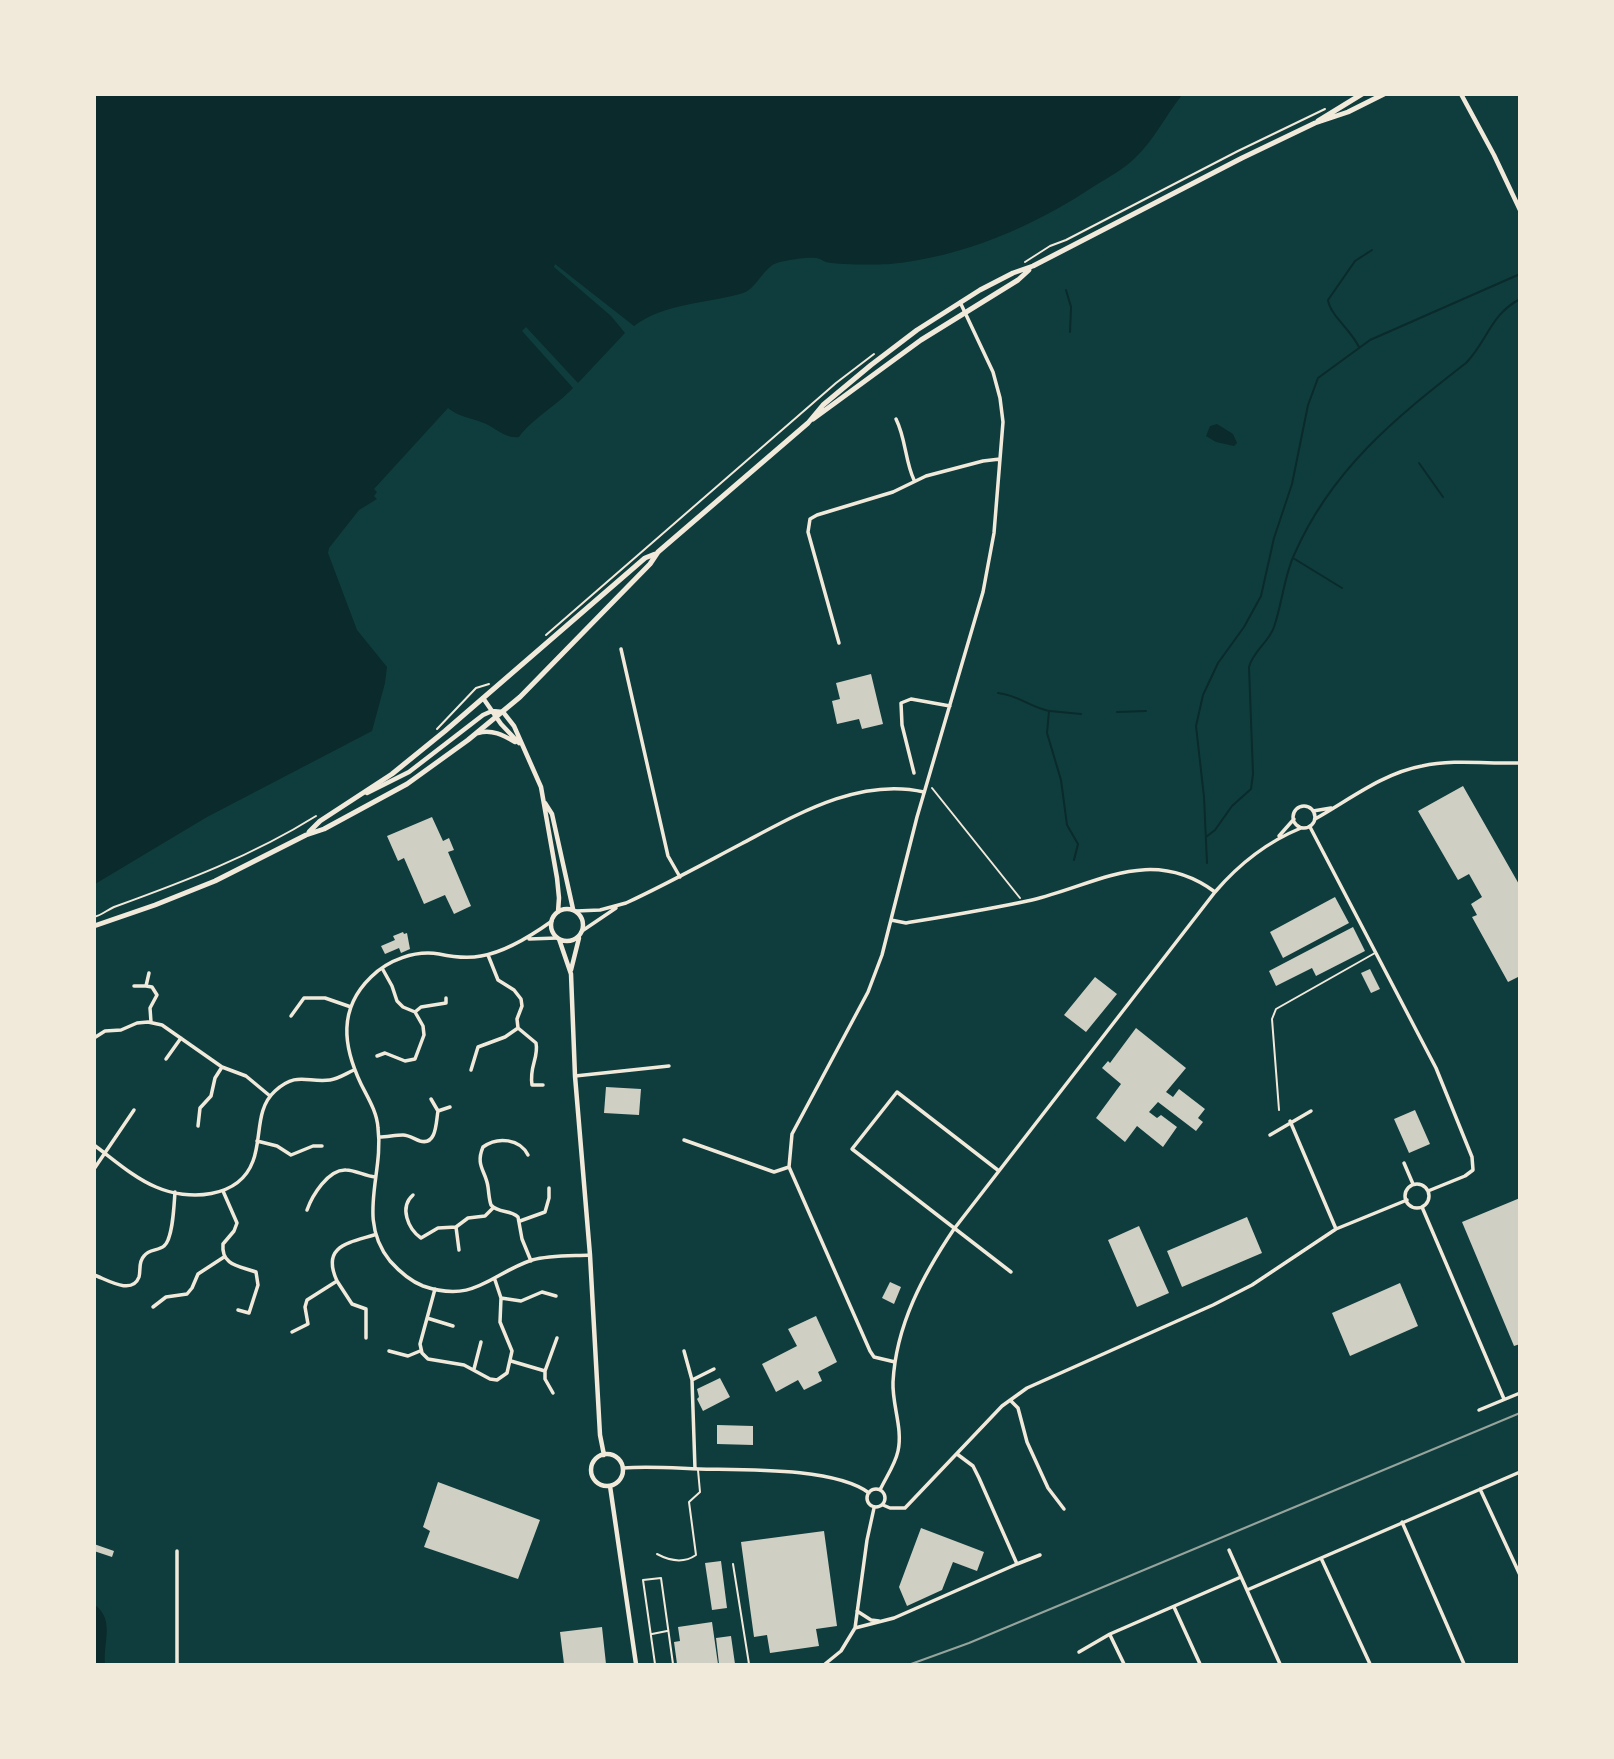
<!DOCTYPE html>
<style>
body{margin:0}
#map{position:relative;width:1614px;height:1759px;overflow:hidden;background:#0f3d3e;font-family:Figtree,sans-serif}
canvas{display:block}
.frame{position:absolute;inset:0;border:96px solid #f1e9da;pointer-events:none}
</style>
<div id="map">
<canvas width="1614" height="1759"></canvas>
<div class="frame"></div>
</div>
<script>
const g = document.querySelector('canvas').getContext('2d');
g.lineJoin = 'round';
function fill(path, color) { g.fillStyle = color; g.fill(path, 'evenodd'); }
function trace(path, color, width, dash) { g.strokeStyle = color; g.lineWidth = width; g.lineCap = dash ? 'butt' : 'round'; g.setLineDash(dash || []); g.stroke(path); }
const water = new Path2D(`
 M94 95 95 94 1182 95C1166 115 1154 140 1135 158 1124 169 1109 177 1096 185 1034 226 964 257 890 264 876 265 840 265 826 262 821 260 822 259 816 258 805 257 791 260 780 262 762 266 758 290 740 294 703 304 665 303 634 326L555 264 554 267 611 316 625 333 578 383 526 327 522 331 573 388C557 405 531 420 519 437 503 439 495 426 481 422 468 417 459 417 448 408L374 489 377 492 374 496 377 499 359 510 329 548 328 553 357 630 387 667 385 683 372 731 207 817 95 884Z
 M1217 424 1233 434 1237 443 1234 446 1216 442 1206 436 1210 426Z
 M95 1605C115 1620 103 1643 105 1664H95Z`);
const stream = new Path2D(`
 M1066 290 1071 307 1070 332
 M1359 347C1351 330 1330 315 1328 300L1355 261 1372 250
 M1419 463 1443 497
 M1293 558 1342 588
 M998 693C1018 695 1030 707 1049 711L1047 733 1061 780 1067 825 1078 844 1074 860
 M1050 711 1081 714
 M1117 712 1146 711
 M1206 837 1215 830 1232 806 1251 789 1253 774 1249 667C1253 651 1269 642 1274 627 1282 604 1284 577 1294 555 1331 470 1395 418 1466 363 1488 340 1490 315 1520 299
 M1207 863 1204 797 1196 726 1203 695 1218 663 1244 627 1261 596 1274 538 1292 484 1308 405 1318 378 1370 340 1520 274`);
const building = new Path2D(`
 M871 674 883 724 862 729 859 719 837 724 832 701 840 699 836 683Z
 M1463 786 1520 886V976L1508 982 1472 917 1477 915 1471 904 1482 897 1469 874 1458 880 1418 811Z
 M432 817 443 841 449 838 454 850 448 852 471 906 454 914 445 895 424 904 404 858 398 861 387 836Z
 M1335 897 1349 923 1283 958 1270 932Z
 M1353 927 1365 951 1316 976 1312 968 1276 986 1269 971Z
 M403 932 404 934 407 933 410 949 401 953 399 948 385 954 381 946 395 940 393 936Z
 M1370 969 1380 989 1371 993 1361 973Z
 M1095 977 1117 994 1086 1032 1064 1015Z
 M1136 1028 1186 1068 1166 1092 1173 1097 1179 1089 1205 1109 1198 1118 1203 1122 1196 1131 1158 1102 1149 1112 1157 1118 1161 1115 1177 1127 1163 1147 1137 1126 1125 1142 1096 1118 1121 1084 1102 1068 1108 1061 1110 1063Z
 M606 1087 641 1089 639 1115 604 1113Z
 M1415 1110 1430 1144 1409 1153 1394 1119Z
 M1520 1198V1344L1514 1346 1462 1222Z
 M1247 1217 1262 1253 1182 1287 1167 1251Z
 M1139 1226 1169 1293 1137 1307 1108 1240Z
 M890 1282 901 1287 894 1304 882 1298Z
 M1400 1283 1418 1326 1350 1356 1332 1313Z
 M816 1316 837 1362 818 1372 822 1381 804 1390 798 1380 776 1392 762 1364 797 1346 788 1329Z
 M720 1378 730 1397 703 1411 697 1399 699 1397 697 1389Z
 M717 1425 753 1426V1445L717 1444Z
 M438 1482 540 1520 518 1579 424 1547 430 1531 423 1527Z
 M921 1528 984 1552 977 1571 953 1562 942 1590 907 1606 899 1587Z
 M824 1531 837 1626 816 1629 819 1646 770 1653 767 1635 754 1637 741 1542Z
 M94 1544 114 1551 112 1557 94 1551Z
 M721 1561 727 1608 712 1610 705 1563Z
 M712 1622 718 1664H677L674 1642 680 1641 678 1627Z
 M602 1627 606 1664H564L560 1632Z
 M731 1636 735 1664H719L716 1638Z`);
const path = new Path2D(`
 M1025 262 1050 246 1066 240 1238 151 1325 109
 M546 635 836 383 874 354
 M437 729 476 688 489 684
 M932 788 1020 898
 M94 917C102 915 107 910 114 907 183 882 252 856 316 816`);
const service = new Path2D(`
 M1279 1110 1272 1019 1276 1009 1375 953
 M657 1554C670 1561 683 1564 696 1555L689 1502 700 1492 698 1470
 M733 1564 749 1664
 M652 1634 667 1631
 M655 1664 643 1580 661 1578 673 1664`);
const minor = new Path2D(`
 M896 419C906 439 905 461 914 480
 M839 643 808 532 810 519 817 515 893 492 926 476 983 461 1000 459
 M621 649 668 856 680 877
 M914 773 902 725 901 703 911 699 950 706
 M1293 817a11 11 0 1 1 22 0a11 11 0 1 1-22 0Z
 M1313 811 1331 808
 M1315 819C1349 800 1383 773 1422 766 1453 759 1488 764 1520 763
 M1310 827 1436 1068 1472 1157 1473 1170 1465 1176 1428 1191
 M1279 836 1294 819
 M576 911 600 910 626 903C665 885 703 864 741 844 796 815 859 777 924 792
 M891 920 906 923C948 916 991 909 1032 900 1098 884 1151 845 1215 892
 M552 921C531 936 506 952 481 956 467 959 453 957 439 954 415 950 388 960 371 977 338 1009 343 1046 361 1084 368 1098 377 1112 378 1128 384 1175 356 1219 390 1261 399 1271 410 1281 423 1286 475 1304 490 1274 532 1260 550 1255 572 1256 590 1255
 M582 931 616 908
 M529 939 557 938
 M149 973 146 986 152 987 157 995 150 1008 151 1022
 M134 986H146
 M415 1012 421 1007 446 1003V998
 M291 1016 304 998H325L351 1007
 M518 1028 536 1043C539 1058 529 1066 532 1085H543
 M94 1038 105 1031 121 1030 137 1023 148 1022 162 1025 222 1067 246 1076 270 1096
 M377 1056 385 1053 405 1061 415 1059 424 1035 423 1026 415 1012 403 1007 397 1001 392 986 382 968
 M166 1059 181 1038
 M471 1070 478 1047 505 1037 518 1028 517 1019 522 1006 521 999 514 990 498 980 488 955
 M575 1076 669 1066
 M431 1099 438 1111
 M1290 1121 1336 1229
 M198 1126 200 1108 211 1096 215 1078 222 1067
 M1270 1135 1311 1111
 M379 1137C387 1137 395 1135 403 1135 409 1135 414 1139 420 1141 437 1146 436 1121 438 1111L450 1107
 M684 1140 774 1172 789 1167
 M257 1141 277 1146 291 1155 313 1146H322
 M94 1145C113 1159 134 1178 156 1187 188 1201 239 1199 253 1161 262 1138 255 1109 275 1091 297 1071 307 1083 330 1080 338 1079 347 1073 354 1070
 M528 1155C520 1139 498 1136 483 1147 475 1166 486 1171 488 1187 489 1194 489 1199 491 1205 499 1214 510 1209 518 1217L522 1239 531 1261
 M1404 1163 1413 1184
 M94 1169 134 1110
 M999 1171 897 1092 852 1149 1011 1272
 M1405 1196a12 12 0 1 1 24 0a12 12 0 1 1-24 0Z
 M223 1191 237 1223 234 1231 223 1244C221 1266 240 1266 256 1272L258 1285 249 1313 238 1310
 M413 1195C399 1207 408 1229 421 1238L438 1228 456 1227 468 1218 485 1216 493 1208
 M1422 1207 1504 1399
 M307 1210C312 1196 328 1169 346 1170 355 1170 365 1176 375 1177
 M520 1221 545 1212 549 1198V1188
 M456 1227 459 1250
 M94 1275C106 1279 132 1296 139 1277 141 1270 138 1262 144 1256 149 1249 158 1251 164 1246 173 1239 174 1205 175 1192
 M337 1281 352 1304 366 1309V1338
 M435 1289 420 1344 422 1353 428 1359 464 1365 490 1379 497 1380 507 1373 512 1351 500 1322 501 1298 495 1280
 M501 1298 521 1301 542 1292 556 1296
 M153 1307 166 1297 187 1294 192 1288 198 1274 224 1257
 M427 1318 453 1326
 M292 1332 308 1324 305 1307 307 1300 337 1281C321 1246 348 1243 374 1235
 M389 1351 408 1356 420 1351
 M684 1351 692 1380 695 1469
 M511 1361 545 1371 557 1338
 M895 1362 874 1357 870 1351 789 1167 792 1134 868 992 882 955 917 817 983 592 994 533 1003 422 1000 398 993 372 960 302
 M474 1369 481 1342
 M545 1371V1379L553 1393
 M692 1380 714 1369
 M1010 1400 1018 1408 1027 1442 1048 1488 1064 1509
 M1479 1410 1520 1393
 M623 1468C649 1466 673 1468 699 1469 742 1470 834 1467 869 1493
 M867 1498a9 9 0 1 1 18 0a9 9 0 1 1-18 0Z
 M1480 1489 1520 1575
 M880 1490C886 1477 895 1465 898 1451 903 1428 892 1405 893 1382 896 1325 923 1275 954 1229L1215 892C1239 864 1267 842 1301 828
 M883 1505 890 1508H905L1002 1406 1027 1388 1213 1305 1252 1285 1336 1229 1407 1200
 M1402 1522 1464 1664
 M1229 1550 1280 1664
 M1321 1558 1370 1664
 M1017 1564 1040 1555
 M1247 1590 1520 1472
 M1174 1607 1200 1664
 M857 1611 871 1620 879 1621
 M855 1628 894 1618 1017 1564 979 1478 973 1466 957 1454
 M1110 1635 1124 1664
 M1079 1652 1110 1634 1241 1577
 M177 1664V1551
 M825 1664 841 1651 855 1628 867 1540 874 1508`);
const tertiary = new Path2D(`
 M1461 94 1494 155 1520 210
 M483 698 501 724 519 743
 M478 733C492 729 503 735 515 742
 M367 793 409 772 483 715 492 711 503 712 514 726 541 787 557 878 559 898 558 912
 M545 803 552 814 573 909
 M551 925a16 16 0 1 1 32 0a16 16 0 1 1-32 0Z
 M559 939 571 974 575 1076 590 1255 600 1435 604 1455
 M571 970 579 938
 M591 1470a16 16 0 1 1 32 0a16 16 0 1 1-32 0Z
 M610 1486 636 1664`);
const primary = new Path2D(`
 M1318 121 1362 94
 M813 419 921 340 1018 280 1029 270
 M309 832 320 821 392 774 445 731 645 558 655 554
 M94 926 155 905 215 881 306 835 324 829 407 784 468 740 520 697 650 564 658 552 808 423 823 405 871 365 917 330 980 290 1013 273 1033 266 1242 158 1315 123 1348 112 1384 94`);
const rail = new Path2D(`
 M911 1664 969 1643 1520 1413`);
fill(water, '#0a2a2b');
trace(stream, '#0a2a2b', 2);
fill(building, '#cfcfc3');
trace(path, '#f1e9da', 2);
trace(service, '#f1e9da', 2);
trace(minor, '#f1e9da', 3.5);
trace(tertiary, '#f1e9da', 4.5);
trace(primary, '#f1e9da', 5);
trace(rail, '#97a49c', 2);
</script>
